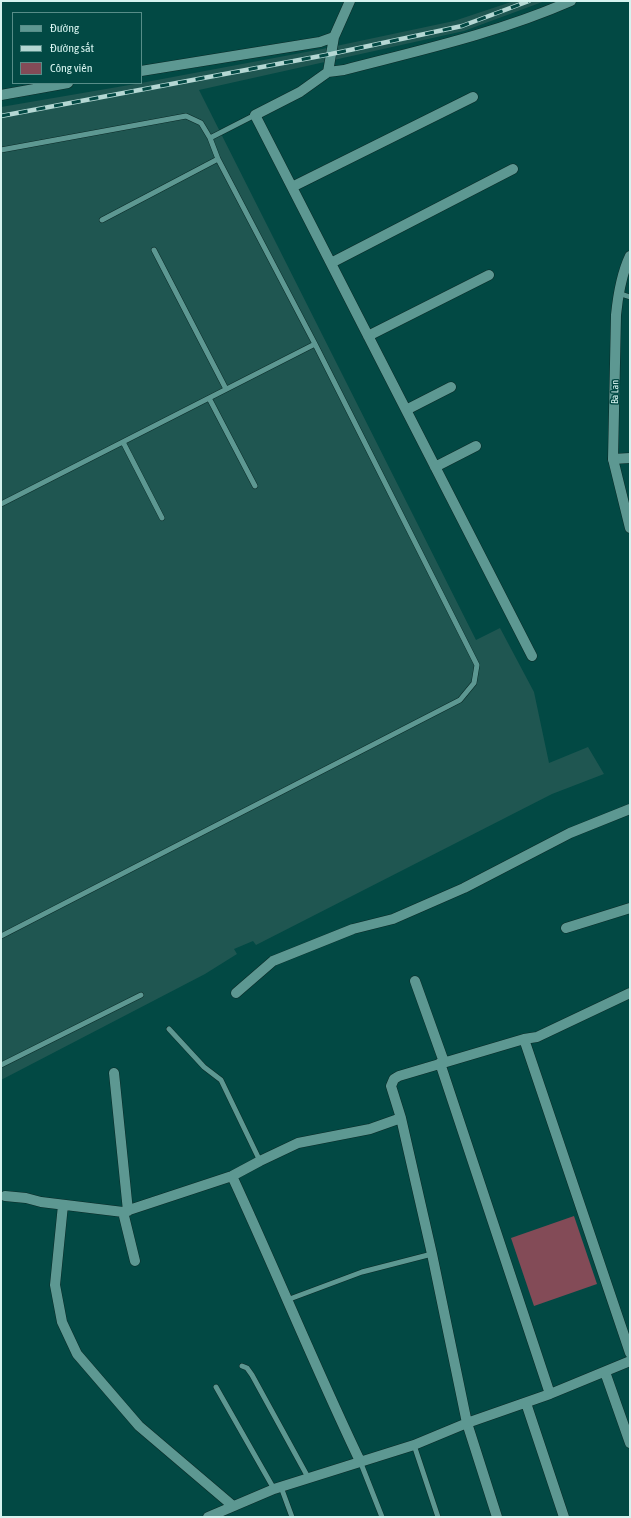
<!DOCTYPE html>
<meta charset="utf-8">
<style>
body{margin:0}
#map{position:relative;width:631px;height:1518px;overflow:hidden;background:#024944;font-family:"Asap Condensed",sans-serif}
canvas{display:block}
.frame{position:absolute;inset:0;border:2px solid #d6f3ef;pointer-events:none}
.legend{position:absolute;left:12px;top:12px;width:130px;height:72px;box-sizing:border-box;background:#024944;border:1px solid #578d88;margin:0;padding:5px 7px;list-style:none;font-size:12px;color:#d6f3ef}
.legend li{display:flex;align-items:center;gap:8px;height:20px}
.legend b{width:20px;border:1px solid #578d88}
</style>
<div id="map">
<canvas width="631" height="1518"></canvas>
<div class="frame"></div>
<ul class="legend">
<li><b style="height:5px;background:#5d9892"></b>Đường</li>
<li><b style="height:5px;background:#b4d7d3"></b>Đường sắt</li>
<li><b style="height:11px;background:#834b57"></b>Công viên</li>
</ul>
</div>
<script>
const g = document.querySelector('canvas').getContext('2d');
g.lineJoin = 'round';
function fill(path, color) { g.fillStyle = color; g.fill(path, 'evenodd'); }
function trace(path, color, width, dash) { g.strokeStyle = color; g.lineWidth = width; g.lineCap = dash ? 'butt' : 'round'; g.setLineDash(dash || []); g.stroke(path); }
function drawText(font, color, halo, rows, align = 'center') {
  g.font = font + ' "Asap Condensed",sans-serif'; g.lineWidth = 3; g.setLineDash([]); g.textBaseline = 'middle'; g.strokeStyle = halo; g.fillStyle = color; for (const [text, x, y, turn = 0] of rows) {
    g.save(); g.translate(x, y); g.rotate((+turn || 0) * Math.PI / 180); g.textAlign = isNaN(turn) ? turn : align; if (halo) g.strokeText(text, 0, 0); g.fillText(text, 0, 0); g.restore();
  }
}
const built = new Path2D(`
 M514 1H545L464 31 199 90 476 640 500 628 534 692 549 763 588 747 604 774 552 794 256 945 253 941 234 949 237 954 205 974 1 1080V107L141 83 322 49 454 21Z`);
const green = new Path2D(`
 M574 1216 597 1284 534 1306 511 1238Z`);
const service = new Path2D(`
 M210 138 255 115
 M1 150 186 116 201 123 210 138 218 159 315 344 477 665 474 683 460 700 1 936
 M102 220 218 159
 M154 250 226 389
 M618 293 630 297
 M209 398 255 486
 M123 442 162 518
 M1 504 315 344
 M169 1029 204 1067 221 1080 260 1161
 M1 1065 141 995
 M287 1300 362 1272 432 1254
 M242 1366 247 1368 252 1375 309 1479
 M216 1387 274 1489
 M414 1445 438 1517
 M360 1461 382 1517
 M281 1487 292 1517`);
const minor = new Path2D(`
 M141 71 320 42 334 37
 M328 72 334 37 350 1
 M1 95 68 83
 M292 187 473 97
 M331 263 513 169
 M368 336 489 275
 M406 410 451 387
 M613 459 630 458
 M435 467 476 446
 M532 656 255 115 300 92 328 72 344 70C421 50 498 33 571 1
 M566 928 630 908
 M415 981 444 1062
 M236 993 273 961 353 929 393 919 464 888 570 833 630 809
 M524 1039 630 1353
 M440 1063 550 1394
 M114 1073 128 1211
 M401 1118 432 1254 467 1423 497 1517
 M232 1176C276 1271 315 1367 360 1461
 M5 1196 26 1198 41 1202 123 1212
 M63 1205 55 1285 62 1322 77 1354 139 1426 233 1506
 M135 1261 123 1212 232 1176 260 1161 298 1143 370 1129 401 1118 391 1086 394 1079 399 1076 524 1039 537 1037 630 993
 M605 1372 630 1443
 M526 1403 564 1517
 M208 1517 274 1489 414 1445 467 1423 550 1394 630 1361`);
const tertiary = new Path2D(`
 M630 256C621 275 618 295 616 315L613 459 630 528`);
const rail = new Path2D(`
 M1 116 331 54 462 26 529 1`);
const streetNames = [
 ["Ba Lan",615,392,-89]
];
fill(built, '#1f5651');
fill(green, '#834b57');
trace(service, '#0b2b28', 6);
trace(minor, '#0b2b28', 11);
trace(tertiary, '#0b2b28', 11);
trace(service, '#5d9892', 5);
trace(minor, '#5d9892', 10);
trace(tertiary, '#5d9892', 10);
trace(rail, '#b4d7d3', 4.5);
trace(rail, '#024944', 3, [9]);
drawText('10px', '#d6f3ef', '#024944', streetNames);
</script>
